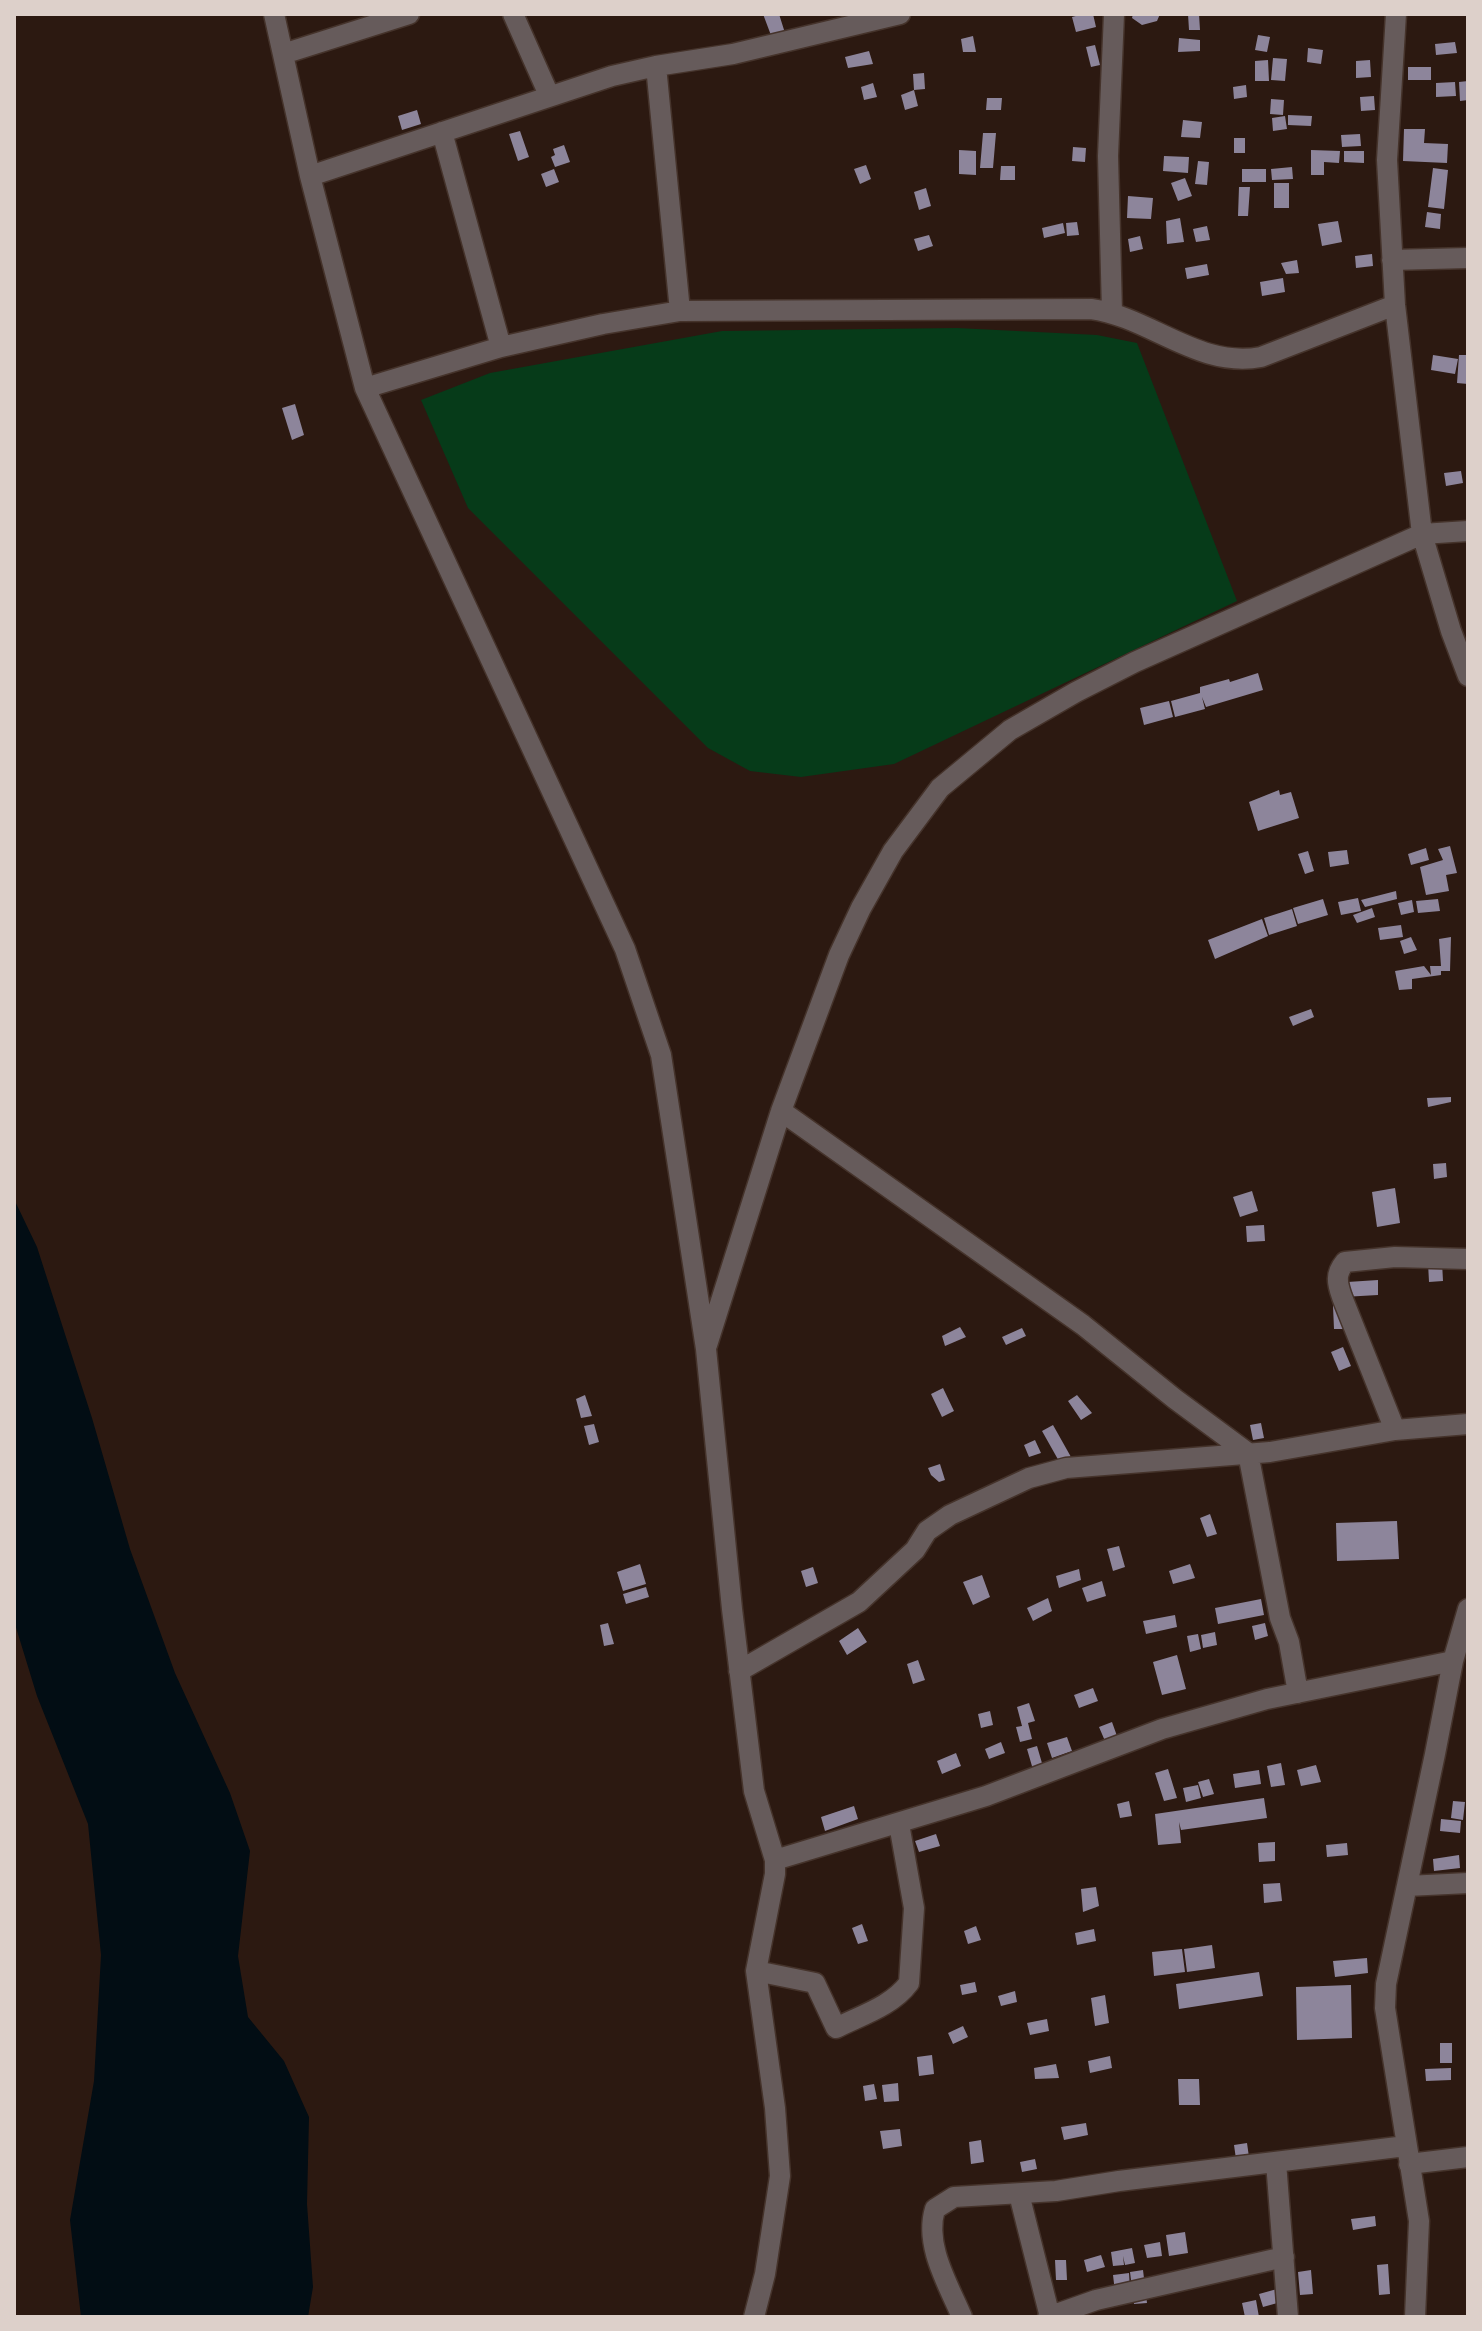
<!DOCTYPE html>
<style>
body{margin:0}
#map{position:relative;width:1482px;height:2331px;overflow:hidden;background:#2c1911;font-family:Signika,sans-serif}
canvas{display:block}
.frame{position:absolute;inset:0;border:16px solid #ddd0ca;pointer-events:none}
</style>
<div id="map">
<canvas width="1482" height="2331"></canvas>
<div class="frame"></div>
</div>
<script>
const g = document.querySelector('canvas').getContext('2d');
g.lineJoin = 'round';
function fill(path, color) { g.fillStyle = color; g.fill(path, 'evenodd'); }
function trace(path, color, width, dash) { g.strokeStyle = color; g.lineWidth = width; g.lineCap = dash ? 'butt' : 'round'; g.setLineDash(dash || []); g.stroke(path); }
const green = new Path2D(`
 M957 328 1097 335 1137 343 1237 601 894 764 801 777 750 771 708 748 468 508 421 400 490 373 722 331Z`);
const water = new Path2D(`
 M14 1199 37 1247 92 1418 130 1549 175 1673 230 1793 250 1851 238 1956 248 2017 284 2061 309 2117 307 2204 313 2287 308 2317H81L70 2220 94 2081 101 1955 88 1824 37 1696 14 1621Z`);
const building = new Path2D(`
 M763 14H779L785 33 772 38Z
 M1083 14H1093L1096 27 1076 32 1072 17Z
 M1133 14H1160L1157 21 1142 25 1132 18Z
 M1188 14H1199L1200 30H1189Z
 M1258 35 1270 37 1267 52 1255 50Z
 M973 36 976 52H963L961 39Z
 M1179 38 1200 40V51L1178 52Z
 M1455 42 1457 53 1436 55 1435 44Z
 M1095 45 1100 65 1091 67 1086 47Z
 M1308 48 1323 50 1321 64 1307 62Z
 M869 51 873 64 848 68 845 57Z
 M1273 58 1287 59 1285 81 1271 80Z
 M1268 60 1269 81H1255V61Z
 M1370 60 1371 77 1356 78V61Z
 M1408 67H1431V80H1408Z
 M924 73 925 89 914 90 918 106 905 110 901 95 914 90 913 74Z
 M1468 81V100L1460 101 1459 82Z
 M1455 82 1456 96 1436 97V83Z
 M873 83 877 97 864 100 861 87Z
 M1246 85 1247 97 1234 99 1233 87Z
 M1374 96 1375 110 1361 111 1360 97Z
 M987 98H1002L1001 110H986Z
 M1271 99 1284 100 1283 115 1270 114Z
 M417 110 421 124 402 130 398 116Z
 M1288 115 1312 116 1311 126 1288 125Z
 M1285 116 1287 129 1273 131 1272 118Z
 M1183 120 1202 122 1200 138 1181 137Z
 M1404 129H1425L1424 143 1448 144 1447 163 1403 161Z
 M520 131 529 157 518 161 509 134Z
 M983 133H996L993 168H980Z
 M1360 134 1361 146 1342 147 1341 135Z
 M1234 138H1245V153H1234Z
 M564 145 570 162 555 167 551 157 555 155 553 149Z
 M1073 147 1086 148 1085 162 1072 161Z
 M959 150 976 151V175L959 174Z
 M1311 150 1340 151 1339 163 1324 162V175H1311Z
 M1344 151H1364V163L1344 162Z
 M1164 156 1189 157 1188 173 1163 171Z
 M1198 161 1209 162 1207 185 1195 184Z
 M866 165 871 179 860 184 854 169Z
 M1001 166H1015V180H1000Z
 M1292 167 1293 179 1272 180 1271 169Z
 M1433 168 1448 170 1444 209 1428 207Z
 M554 169 559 182 546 187 541 174Z
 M1242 169H1266V182H1242Z
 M1185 178 1192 196 1178 201 1171 183Z
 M1274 183H1289V208H1274Z
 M1239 187H1250L1248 216H1238Z
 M926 188 931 206 919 210 914 192Z
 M1128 196 1153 198 1151 219 1127 218Z
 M1427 212 1441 214 1440 229 1425 227Z
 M1180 218 1184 242 1167 244 1166 221Z
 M1338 221 1342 242 1322 246 1318 224Z
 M1077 222 1079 235 1067 236 1066 223Z
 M1063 223 1065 233 1044 238 1042 228Z
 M1207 226 1210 240 1196 242 1193 229Z
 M929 235 933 246 918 251 914 239Z
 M1140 236 1143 249 1130 252 1128 239Z
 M1372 254 1373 266 1356 268 1355 256Z
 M1297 260 1299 273 1286 274 1281 263Z
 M1207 264 1209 275 1187 279 1185 268Z
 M1283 278 1285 292 1262 296 1260 282Z
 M1433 355 1458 359 1455 374 1431 370Z
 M1459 355H1468V384L1457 383Z
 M295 404 304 435 292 440 282 408Z
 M1461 471 1463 483 1446 486 1444 473Z
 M1258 673 1263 690 1206 707 1202 697 1205 709 1175 717 1171 701 1200 693V687L1229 679 1230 682Z
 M1169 701 1173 717 1144 725 1140 708Z
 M1279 790 1280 795 1291 792 1299 818 1258 831 1249 802Z
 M1450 846 1457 873 1446 875 1449 891 1426 895 1420 867 1443 860 1438 849Z
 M1426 848 1429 860 1411 865 1408 854Z
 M1347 850 1349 864 1330 867 1328 852Z
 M1308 851 1314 871 1305 874 1298 854Z
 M1396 891 1397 899 1365 907 1361 900Z
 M1358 898 1361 911 1341 915 1338 902Z
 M1323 899 1328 915 1298 924 1293 908Z
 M1438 899 1440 911 1418 913 1416 901Z
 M1412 900 1414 912 1401 915 1398 903Z
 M1372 908 1375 917 1357 923 1353 915Z
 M1292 909 1297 926 1269 935 1264 918Z
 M1262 919 1268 936 1215 959 1208 940Z
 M1401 925 1403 937 1380 940 1378 928Z
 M1411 937 1417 950 1404 954 1400 941Z
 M1451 937 1450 971H1441V975L1412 979V989L1399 990 1395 971 1424 966 1431 975 1430 966H1441L1439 939Z
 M1311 1009 1314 1017 1293 1026 1289 1017Z
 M1451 1097V1102L1428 1107 1427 1098Z
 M1446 1163 1447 1177 1434 1179 1433 1164Z
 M1395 1188 1400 1223 1377 1227 1372 1192Z
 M1252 1191 1258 1211 1240 1217 1233 1197Z
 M1264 1225 1265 1241 1247 1242 1246 1226Z
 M1442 1262 1443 1281 1429 1282 1428 1263Z
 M1378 1280V1295L1343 1297 1345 1329H1334L1332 1283Z
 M960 1327 966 1337 945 1346 942 1336Z
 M1022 1328 1026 1336 1006 1345 1002 1337Z
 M1343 1347 1351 1366 1339 1371 1331 1352Z
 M943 1388 954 1411 942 1417 931 1394Z
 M585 1395 592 1416 581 1418 576 1399Z
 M1077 1395 1092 1413 1081 1420 1068 1401Z
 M1261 1423 1264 1438 1253 1440 1250 1425Z
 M594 1424 599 1442 589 1445 584 1426Z
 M1053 1425 1071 1457 1060 1463 1042 1431Z
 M1035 1440 1041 1453 1029 1457 1024 1445Z
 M940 1464 945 1480 939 1482 931 1475 928 1468Z
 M1210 1514 1217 1534 1207 1537 1200 1518Z
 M1397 1521 1399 1559 1337 1561 1336 1523Z
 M1119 1546 1125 1567 1113 1571 1107 1549Z
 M640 1564 646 1584 623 1591 617 1572Z
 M1190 1564 1195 1578 1173 1584 1169 1571Z
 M813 1567 818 1583 806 1587 801 1571Z
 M1079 1569 1081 1580 1059 1588 1056 1576Z
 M982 1575 990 1597 973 1605 963 1582Z
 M1102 1581 1106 1596 1087 1602 1082 1588Z
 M646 1587 649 1597 626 1604 623 1594Z
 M1048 1598 1052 1611 1033 1621 1027 1608Z
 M1261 1599 1264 1615 1218 1624 1215 1608Z
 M1175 1615 1177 1627 1146 1634 1143 1621Z
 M608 1623 614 1644 604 1646 600 1625Z
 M1265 1623 1268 1636 1255 1640 1252 1626Z
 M858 1628 867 1642 847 1655 839 1641Z
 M1215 1632 1217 1645 1203 1648 1201 1635Z
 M1198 1634 1201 1649 1190 1652 1187 1636Z
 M1177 1655 1186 1689 1162 1695 1153 1662Z
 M918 1660 925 1680 913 1684 907 1664Z
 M1093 1688 1098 1701 1079 1708 1074 1695Z
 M1029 1703 1035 1721 1028 1723 1032 1739 1020 1742 1016 1727 1022 1726 1017 1707Z
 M990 1711 993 1725 981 1728 978 1714Z
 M1112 1722 1117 1736 1105 1741 1099 1727Z
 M1067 1737 1072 1751 1052 1758 1047 1743Z
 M1001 1742 1005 1753 989 1759 985 1749Z
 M1037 1746 1044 1770 1034 1773 1027 1749Z
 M956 1753 961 1766 942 1774 937 1761Z
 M1281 1763 1285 1785 1271 1787 1267 1766Z
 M1316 1765 1321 1782 1301 1786 1297 1770Z
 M1168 1769 1177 1798 1164 1801 1155 1773Z
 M1259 1770 1261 1784 1235 1788 1233 1774Z
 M1209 1779 1214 1794 1203 1797 1198 1782Z
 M1198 1785 1201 1798 1186 1802 1183 1788Z
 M1264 1798 1267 1818 1181 1830 1179 1822 1181 1843 1158 1845 1155 1814Z
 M1129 1801 1132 1816 1120 1818 1117 1804Z
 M1453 1801 1465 1802 1463 1820 1451 1818Z
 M854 1806 858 1819 825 1831 821 1817Z
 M1441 1819 1461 1821 1460 1833 1440 1831Z
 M936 1834 940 1846 919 1852 915 1841Z
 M1275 1842V1861L1259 1862 1258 1843Z
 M1347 1843 1348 1855 1327 1857 1326 1845Z
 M1459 1855 1460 1868 1434 1871 1433 1859Z
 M1280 1883 1282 1901 1264 1903 1263 1884Z
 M1096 1887 1099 1906 1083 1912 1081 1889Z
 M862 1924 868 1941 858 1944 852 1928Z
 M976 1926 981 1940 968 1944 964 1931Z
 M1094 1929 1096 1941 1077 1945 1075 1933Z
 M1212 1945 1215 1968 1187 1972 1184 1949Z
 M1182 1949 1185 1972 1154 1976 1152 1952Z
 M1367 1958 1368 1973 1335 1977 1333 1961Z
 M1259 1972 1263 1996 1179 2009 1176 1984Z
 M975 1982 977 1992 962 1995 960 1985Z
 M1351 1985 1352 2038 1297 2040 1296 1987Z
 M1015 1991 1017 2002 1001 2006 998 1996Z
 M1105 1995 1109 2023 1095 2026 1091 1998Z
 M1047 2019 1049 2031 1030 2035 1027 2023Z
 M963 2026 968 2037 953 2044 948 2033Z
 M1440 2043H1452V2063H1440Z
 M932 2055 934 2074 919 2076 917 2057Z
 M1110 2056 1112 2068 1090 2073 1088 2061Z
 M1056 2064 1059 2078 1035 2079 1034 2068Z
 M1451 2068V2080L1426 2081 1425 2069Z
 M1178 2079H1199L1200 2105H1179Z
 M898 2083 899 2101 884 2102 882 2085Z
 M874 2084 877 2099 865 2101 863 2086Z
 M1086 2123 1088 2135 1064 2140 1061 2127Z
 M900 2129 902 2146 883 2149 880 2131Z
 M981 2140 984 2162 971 2164 969 2142Z
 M1247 2143 1249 2157 1236 2159 1234 2145Z
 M1035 2159 1037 2169 1022 2172 1020 2162Z
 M1375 2216 1376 2226 1353 2230 1351 2219Z
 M1185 2232 1188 2253 1169 2256 1166 2235Z
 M1160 2242 1162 2256 1147 2258 1144 2245Z
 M1132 2248 1135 2263 1125 2265 1123 2256 1124 2265 1113 2266 1111 2252Z
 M1101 2255 1105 2267 1087 2272 1084 2260Z
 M1055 2260H1066L1067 2280H1056Z
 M1388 2264 1390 2294 1379 2295 1377 2265Z
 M1143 2270 1147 2303 1134 2304 1130 2272Z
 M1311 2270 1313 2294 1300 2295 1298 2272Z
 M1129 2273 1130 2289 1115 2292 1113 2275Z
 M1277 2289 1281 2302 1263 2307 1259 2294Z
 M1256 2300 1259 2317H1245L1242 2303Z`);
const minor = new Path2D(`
 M274 14 310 176 365 388 625 949 661 1055 706 1349 732 1609 754 1791 775 1860V1874L756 1971 775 2108 780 2176 765 2274 754 2317
 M513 14 549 95
 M1396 14 1387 160 1395 305 1422 534 1451 631 1468 676
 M283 54 409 14
 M656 66 680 311
 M442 132 501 347
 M310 176 612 76 656 66 733 54 900 14
 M1392 260 1468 258
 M1112 312 1108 156 1114 14
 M365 388 501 347 603 324 680 311 1091 309C1150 317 1199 369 1261 357L1395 305
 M781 1111 1083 1325 1175 1399 1248 1453 1280 1618 1289 1642 1298 1693
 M707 1345 781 1111 839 955 861 908 893 851 940 788 1010 730 1076 692 1135 662 1422 534 1468 531
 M1395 1430 1342 1297C1337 1283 1335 1274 1345 1262L1395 1257 1468 1259
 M739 1671 859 1602 915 1550 927 1531 950 1515 1029 1478 1066 1468 1270 1452 1395 1430 1468 1424
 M775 1860 986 1796 1162 1729 1267 1699 1453 1661
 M1407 1886 1468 1883
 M756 1971 815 1983 836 2028C862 2015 892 2006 909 1983L914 1908 899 1824
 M1276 2162 1288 2317
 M1409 2164 1468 2157
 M1019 2194 1050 2317
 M962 2317C948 2284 924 2245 935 2209L954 2197 1056 2191 1119 2181 1406 2146
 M1048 2317 1096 2300 1284 2257
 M1415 2317 1419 2221 1385 2008 1386 1984 1435 1754 1453 1661 1468 1609`);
fill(green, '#063b19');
fill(water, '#020d14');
fill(building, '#8d859b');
trace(minor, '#45332b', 23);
trace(minor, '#665b5b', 20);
</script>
